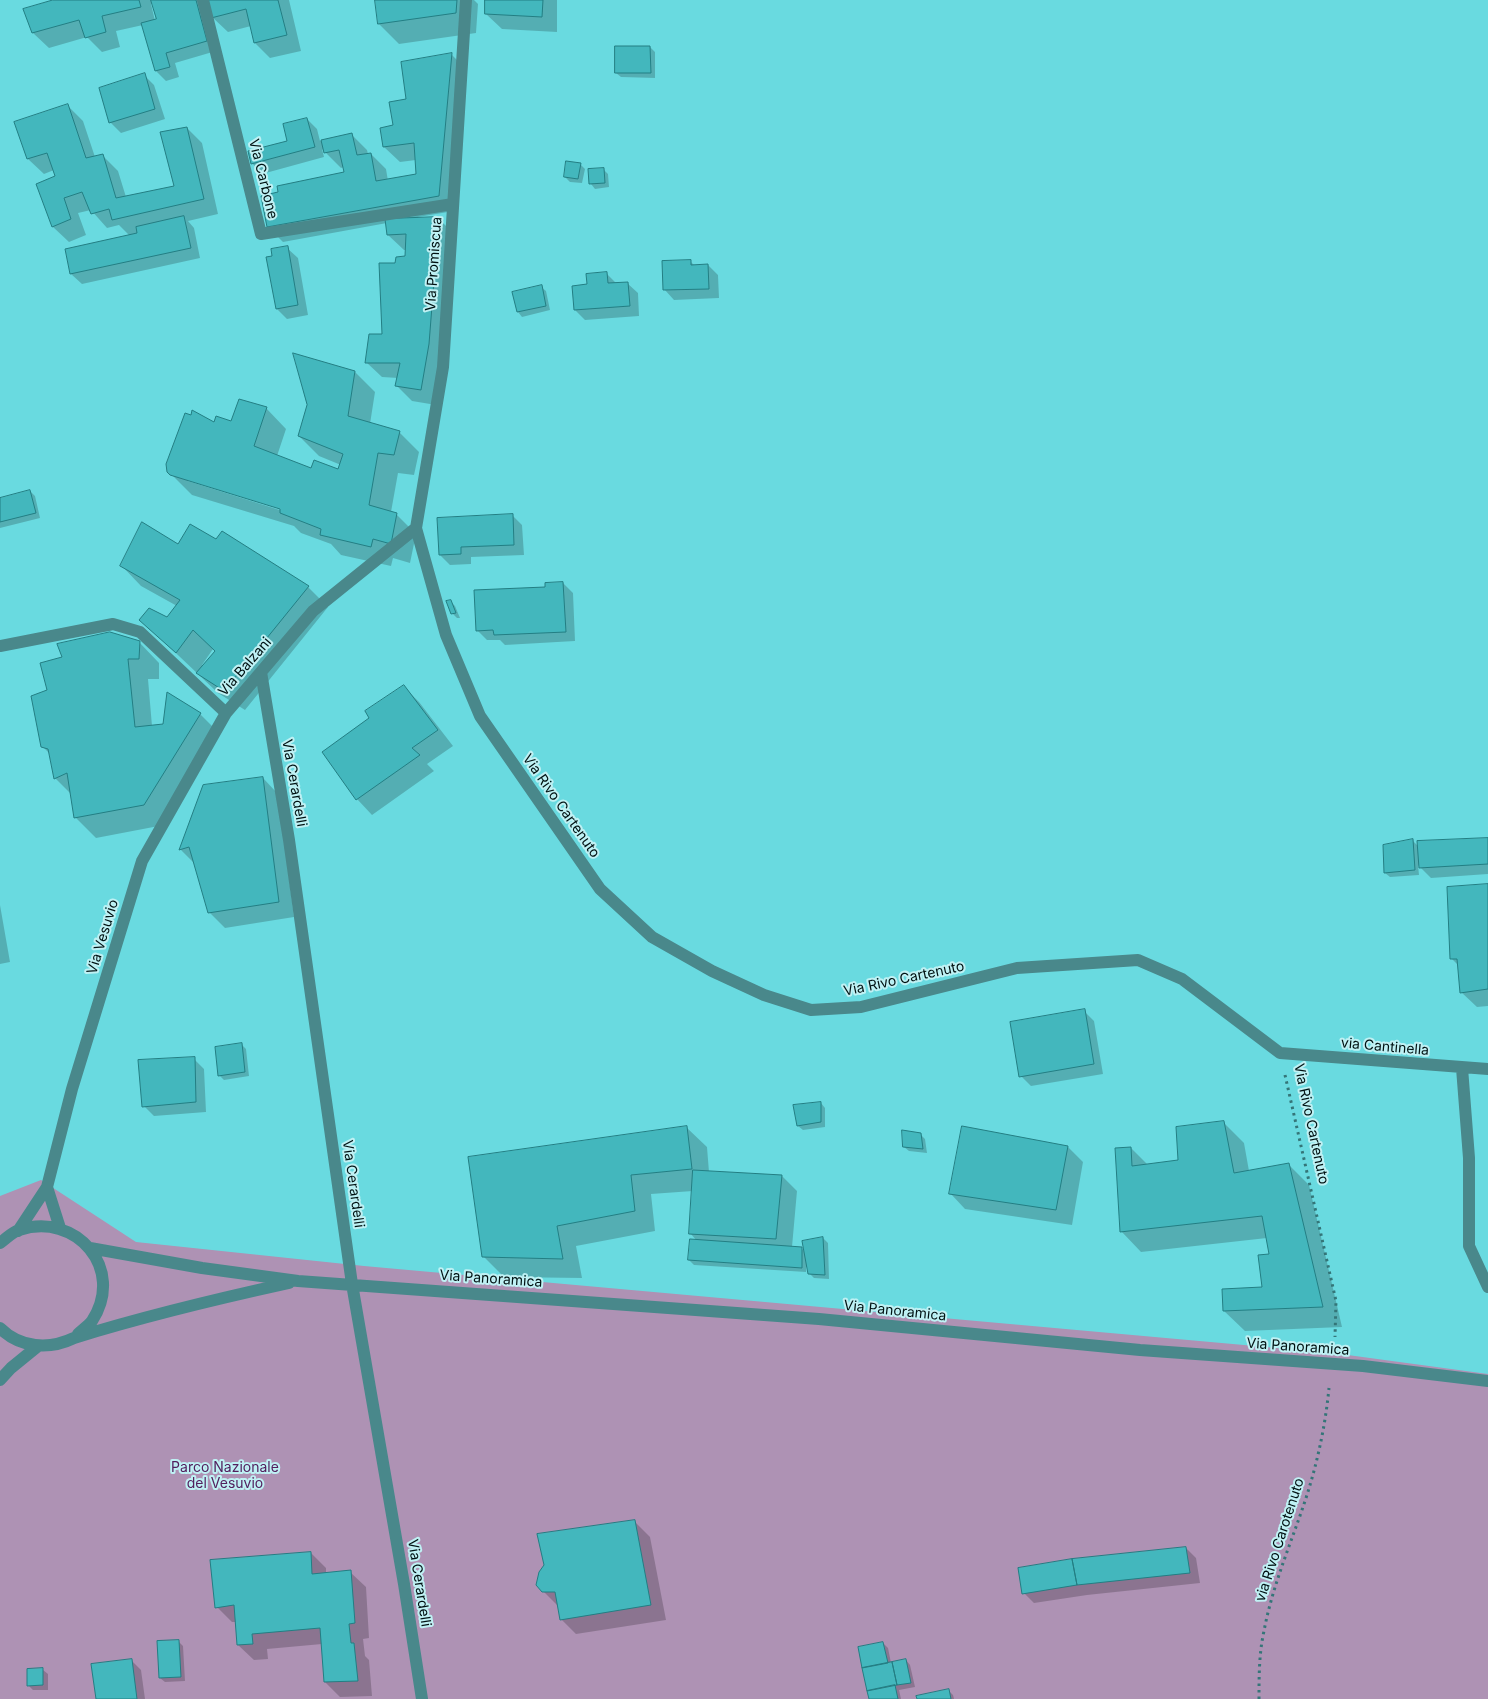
<!DOCTYPE html>
<style>
body{margin:0}
canvas{display:block;background:#69dae0}
</style>
<canvas width="1488" height="1699"></canvas>
<script>
const g = document.querySelector('canvas').getContext('2d');
g.lineJoin = 'round';
function fill(path, color) { g.fillStyle = color; g.fill(path, 'evenodd'); }
function trace(path, color, width, dash) { g.strokeStyle = color; g.lineWidth = width; g.lineCap = dash ? 'butt' : 'round'; g.setLineDash(dash || []); g.stroke(path); }
function drawText(font, color, halo, rows, align = 'center') {
  g.font = font + ' Inter,sans-serif'; g.lineWidth = 4; g.setLineDash([]); g.textBaseline = 'middle'; g.strokeStyle = halo; g.fillStyle = color; for (const [text, x, y, turn = 0] of rows) {
    g.save(); g.translate(x, y); g.rotate((+turn || 0) * Math.PI / 180); g.textAlign = isNaN(turn) ? turn : align; if (halo) g.strokeText(text, 0, 0); g.fillText(text, 0, 0); g.restore();
  }
}
const green = new Path2D(`
 M41 1180 136 1242 364 1266 1333 1353 1488 1374V1699H0V1196Z`);
const shadow = new Path2D(`
 M58 0H201L216 51 175 63 179 77 166 81 156 71 143 25 116 31 120 47 102 52 87 37 49 48 33 33 25 9ZM153 3 158 20 155 21 151 4Z
 M208 0H291H289L301 51 270 58 255 43 251 26 228 32 212 17Z
 M376 0H474L478 4 476 33 399 44 379 24Z
 M487 0H557V32L502 29 486 14Z
 M650 47 655 52V78L621 77 616 73Z
 M452 55 467 70 454 211 418 217 419 219 438 218 454 234 436 405 412 401 396 385 398 378 382 377 366 362 383 336 396 264 406 258V250H404L388 235 387 223 283 242 268 227 346 173 344 167 341 168 322 149 324 157 262 174 252 163 289 141 307 119 317 129 320 141 352 135 367 150 368 154H371L386 169 388 181 417 176 416 160 400 162 384 147 407 100Z
 M144 75 154 85 165 119 121 133 111 123 100 88Z
 M68 106 83 121 95 157 102 155 118 171 126 197 175 187 187 128 202 143 218 214 188 221 194 228 200 258 82 284 71 274 66 250 130 236 119 225 107 228 91 210 78 213 86 235 69 242 53 227 38 185 56 177 54 170 44 174 28 159 16 122Z
 M580 164 585 169 582 183 570 182 565 177Z
 M603 169 608 174 609 187 595 189 591 184Z
 M287 248 298 258 308 315 287 319 277 309 273 257Z
 M690 261 695 266 708 265 718 275 719 298 674 300 664 289Z
 M607 274 617 284 627 283 638 293 639 316 585 320 575 310 588 286Z
 M541 287 546 291 550 310 522 317 518 312Z
 M355 372 375 392 370 424 399 432 419 452 414 475 398 473 391 512 396 514 416 534 410 563 393 558 391 566 341 555 331 544 301 533 294 526 192 495 168 471 215 424 231 423 266 408 286 429 277 456 312 470 339 471 341 465 319 456 299 436ZM188 479 287 509 286 512 188 481Z
 M30 491 35 496 40 518 0 528V499Z
 M512 515 522 525 524 555 471 557V564L450 565 440 555Z
 M222 533 308 587 328 607 245 710 218 693 141 620 167 619 177 606 141 586 121 565 178 546 217 541ZM213 649 216 651 203 666 202 665Z
 M563 583 573 593 575 641 505 645 500 640H487L477 630 546 588Z
 M450 601 455 606 460 618H457L452 613Z
 M139 642 159 663V679H148L152 726 164 725 200 714 220 734 164 825 96 838 75 817 72 795 55 778 50 754 42 746 48 691Z
 M404 687 419 702 453 746 427 764 434 771 372 815 357 799 370 718Z
 M263 778 278 794 294 917 225 928 209 912 195 864 181 850 204 787Z
 M1488 839V874L1431 878 1418 865 1419 875 1390 877 1385 873 1412 840 1419 847Z
 M1488 885V1006L1477 1007 1461 992 1459 966 1451 958Z
 M0 905 10 962 0 964Z
 M1084 1011 1094 1021 1103 1074 1031 1086 1021 1076Z
 M242 1045 246 1049 249 1076 224 1080 219 1075Z
 M194 1059 204 1069 206 1112 154 1116 144 1106Z
 M821 1103 825 1108V1127L803 1130 798 1126Z
 M1224 1123 1244 1143 1249 1171 1289 1165 1309 1185 1342 1327 1245 1331 1224 1311 1264 1289 1270 1255 1267 1238 1141 1252 1121 1231 1131 1148 1148 1165 1180 1161Z
 M686 1127 707 1147 709 1172 782 1176 797 1191 792 1247 801 1248 805 1252 823 1238 828 1243 829 1279 814 1278 809 1273 808 1267H806V1272L694 1265 689 1260 697 1241 690 1233 693 1191 651 1194 655 1231 576 1246 582 1278 504 1277 483 1256Z
 M920 1134 925 1139 927 1153 909 1151 904 1147Z
 M1068 1147 1083 1162 1072 1225 965 1209 950 1193Z
 M634 1521 650 1537 666 1620 576 1634 561 1619 559 1607 543 1591Z
 M1186 1548 1196 1558 1200 1583 1087 1595 1034 1603 1024 1593Z
 M311 1553 326 1568V1574L350 1572 366 1587 369 1638 363 1639 365 1656 369 1660 372 1696 340 1697 325 1682 322 1644 267 1649 268 1659 254 1660 238 1645 236 1622H232L217 1607Z
 M178 1641 183 1646 185 1681 165 1682 160 1678Z
 M883 1643 888 1648 891 1663 906 1660 910 1665 915 1687 899 1690 901 1699H870Z
 M131 1660 141 1670 145 1699H97Z
 M43 1670 48 1674V1690H33L28 1685Z
 M948 1690 953 1695 954 1699H918Z`);
const building = new Path2D(`
 M53 0H139L141 7 102 16 106 32 85 38 79 20 32 33 23 9Z
 M151 0H196L207 41 166 53 170 67 155 71 141 23 156 19Z
 M207 0H278L287 35 254 43 246 9 211 18Z
 M375 0H457L456 13 378 24Z
 M485 0H543L542 17 485 14Z
 M615 46H650L651 73H615Z
 M452 53 439 196 267 227 261 196 278 192 277 186 344 172 339 150 324 153 321 140 352 133 357 155 371 153 376 181 416 174 414 143 383 147 380 128 393 125 389 102 406 99 401 62Z
 M145 73 155 109 109 123 99 88Z
 M68 104 86 158 103 154 116 198 174 186 160 132 187 127 204 199 112 220 109 209 91 214 82 192 64 198 71 219 52 227 36 184 55 176 47 153 27 159 14 122Z
 M307 118 315 147 251 164 248 151 287 141 283 124Z
 M566 161 581 163 578 179 564 177Z
 M604 168 605 183 589 184 588 169Z
 M184 216 191 248 70 274 65 249 137 233 136 227Z
 M439 217 429 344 421 390 395 386 400 363H365L369 334H382L379 263H395L396 257 405 256 406 234 387 235 385 219Z
 M288 246 298 305 276 309 266 257 272 256 271 249Z
 M691 260V265L708 264 709 289 663 290 662 261Z
 M607 272 608 283 628 282 630 306 574 310 572 286 587 284 586 274Z
 M542 285 546 306 517 312 512 292Z
 M293 353 355 371 348 416 400 431 394 455 378 453 369 505 397 513 391 544 373 539 371 547 320 535 321 529 280 513V509L170 475 167 472 166 464 185 413 191 415 192 410 214 422 216 416 231 421 239 399 267 407 254 446 311 468 314 460 338 469 343 454 298 436 307 405Z
 M30 490 36 513 0 522V498Z
 M513 514 514 545 461 547V554L439 555 437 518Z
 M142 522 178 544 190 524 216 539 222 531 309 586 224 691 196 673 215 651 193 630 176 653 139 620 149 608 167 617 180 600 120 566Z
 M563 582 566 632 494 635 493 630 476 631 474 590 545 587V583Z
 M451 600 456 613 451 614 446 601Z
 M110 632 140 641 139 659H128L135 727 163 724 167 692 201 713 144 805 74 818 67 773 54 779 48 749 41 747 31 696 47 690 40 663 62 657 57 644Z
 M404 685 438 730 412 748 420 755 356 800 322 752 369 718 365 711Z
 M263 777 279 902 208 913 189 847 179 850 203 785Z
 M1488 838V864L1419 868 1417 841Z
 M1413 839 1415 870 1384 873 1383 845Z
 M1488 884V989L1460 993 1457 959H1450L1447 887Z
 M1085 1009 1094 1064 1019 1077 1010 1022Z
 M242 1043 245 1072 218 1076 215 1047Z
 M195 1057 196 1102 142 1107 138 1060Z
 M821 1102V1122L797 1126 793 1105Z
 M1224 1121 1234 1173 1289 1163 1323 1307 1223 1311 1222 1289 1262 1287 1258 1255 1269 1254 1262 1216 1120 1232 1115 1148 1131 1147 1132 1166 1178 1160 1176 1127Z
 M687 1126 692 1169 631 1175 635 1211 557 1226 563 1259 482 1257 468 1157Z
 M962 1126 1068 1146 1056 1210 949 1194Z
 M902 1130 921 1133 923 1149 903 1147Z
 M693 1170 782 1175 776 1239 689 1234Z
 M823 1237 825 1275 808 1274 802 1241Z
 M690 1239 802 1247V1268L688 1260Z
 M635 1520 651 1605 560 1620 555 1592H542L536 1585 539 1572 544 1565 537 1534Z
 M1186 1547 1190 1573 1077 1585 1072 1559Z
 M311 1552 312 1574 351 1570 355 1623 349 1624 351 1643H354L358 1681 324 1682 320 1628 252 1634 253 1644 237 1645 234 1605 215 1608 210 1560Z
 M1072 1559 1077 1585 1022 1594 1018 1568Z
 M179 1640 181 1677 159 1678 157 1641Z
 M883 1642 888 1663 862 1668 858 1647Z
 M132 1659 137 1699H96L91 1664Z
 M906 1659 911 1683 897 1685 892 1662Z
 M892 1662 897 1685 867 1691 862 1668Z
 M43 1668V1685L27 1686V1669Z
 M895 1685 898 1699H869L867 1691Z
 M949 1689 951 1699H917L916 1696Z`);
const path = new Path2D(`
 M1285 1075 1336 1301 1335 1337
 M1259 1699C1259 1676 1259 1653 1264 1631 1272 1588 1289 1548 1303 1507 1316 1469 1325 1429 1329 1388`);
const minor = new Path2D(`
 M203 0 261 234 453 204
 M466 0 443 367 416 528 446 635 480 716 600 889 652 937 712 971 764 995 811 1010 861 1007 1017 968 1138 960 1182 979 1280 1053 1488 1069
 M0 646 113 624 140 632 226 713
 M261 672 289 840 352 1284 404 1584 422 1699
 M1462 1068 1469 1158V1246L1488 1287
 M47 1187 60 1228
 M18 1231 47 1187 72 1089 142 861 226 713 313 611 416 528
 M0 1243C6 1239 12 1232 19 1230 76 1211 126 1269 92 1321 88 1326 82 1330 78 1334
 M90 1248 202 1268 298 1281 819 1319 1140 1350 1363 1366 1488 1381
 M0 1328C20 1348 49 1350 74 1338 145 1316 216 1299 289 1283
 M0 1380 11 1368 38 1346`);
const streetNames = [
 ["Via Carbone",263,179,76],
 ["Via Promiscua",434,264,-86],
 ["Via Balzani",245,667,-49],
 ["Via Cerardelli",294,783,80],
 ["Via Rivo Cartenuto",561,806,55],
 ["Via Vesuvio",103,937,-73],
 ["Via Rivo Cartenuto",904,979,-12],
 ["via Cantinella",1385,1047,5],
 ["Via Rivo Cartenuto",1311,1124,78],
 ["Via Cerardelli",353,1184,82],
 ["Via Panoramica",491,1279,4],
 ["Via Panoramica",895,1311,6],
 ["Via Panoramica",1298,1347,4],
 ["via Rivo Carotenuto",1280,1540,-72],
 ["Via Cerardelli",419,1583,81]
];
const parkNames = [
 ["Parco Nazionale",225,1468],
 ["del Vesuvio",225,1484]
];
fill(green, '#ae92b4');
fill(shadow, '#0003');
fill(building, '#43b7bd');
trace(building, '#237e83', 1);
trace(path, '#347578', 3, [2.5, 4]);
trace(minor, '#49888b', 12);
drawText('14px', '#001112', '#bff1f4', streetNames);
drawText('14px', '#53205e', '#bff1f4', parkNames);
</script>
